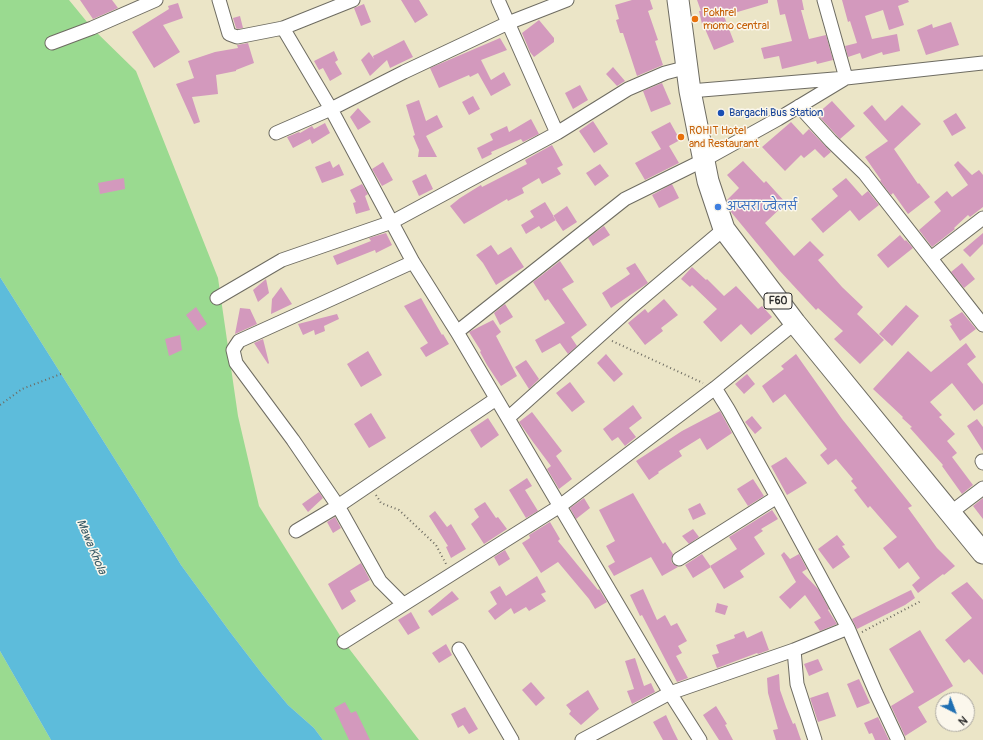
<!DOCTYPE html>
<meta charset="utf-8">
<style>
body{margin:0}
#map{position:relative;width:983px;height:740px;overflow:hidden;background:#ebe5c7;font-family:Pangolin,sans-serif}
canvas{display:block}
.north{position:absolute;left:935px;top:692px;width:40px;height:40px;box-sizing:border-box;background:#fbf7ec;border:1px solid #a8a59f;border-radius:50%;rotate:138deg;font-size:11px;font-weight:700;line-height:16px;text-align:center;color:#2b2b2b}
.north::after{content:'';display:block;margin:auto;width:14px;height:18px;background:#1f6fb2;clip-path:polygon(50% 0,100% 100%,50% 72%,0 100%)}
</style>
<div id="map">
<canvas width="983" height="740"></canvas>
<div class="north">N</div>
</div>
<script>
const g = document.querySelector('canvas').getContext('2d');
g.lineJoin = 'round';
function fill(path, color) { g.fillStyle = color; g.fill(path, 'evenodd'); }
function trace(path, color, width, dash) { g.strokeStyle = color; g.lineWidth = width; g.lineCap = dash ? 'butt' : 'round'; g.setLineDash(dash || []); g.stroke(path); }
function drawText(font, color, halo, rows, align = 'center') {
  g.font = font + ' Pangolin,"Playpen Sans Deva",sans-serif'; g.lineWidth = 3; g.setLineDash([]); g.textBaseline = 'middle'; g.strokeStyle = halo; g.fillStyle = color; for (const [text, x, y, turn = 0] of rows) {
    g.save(); g.translate(x, y); g.rotate((+turn || 0) * Math.PI / 180); g.textAlign = isNaN(turn) ? turn : align; if (halo) g.strokeText(text, 0, 0); g.fillText(text, 0, 0); g.restore();
  }
}
const green = new Path2D(`
 M0 0H69L92 28 136 71 218 278 238 416 259 506 344 642 419 740H323L314 728 288 705 263 675 230 632 181 565 167 542 0 277Z
 M0 651 51 740H0Z`);
const water = new Path2D(`
 M0 277 167 542 181 565 230 632 263 675 288 705 314 728 323 740H51L0 651Z`);
const building = new Path2D(`
 M80 0H112L118 8 93 19Z
 M401 0H419L428 15 415 23Z
 M632 0H650L653 9 648 11 658 40 655 41 663 65 637 76 623 33H620L616 20 619 19 615 5Z
 M697 0H768V3L724 16 734 42 714 50 703 24H702L699 11H701Z
 M777 0H802L804 10H801L809 39 826 35 833 60 817 64 816 61 782 69 779 56 764 59 761 48 792 41 785 14 780 15Z
 M842 0H908L909 2 898 6 904 25 889 30 883 10 865 16 872 39 897 34 900 51 883 55 882 52 862 59 860 53 848 57 845 46 857 43 850 21 848 22Z
 M178 3 183 18 163 25 180 52 154 68 132 32 169 9 168 6Z
 M364 4 371 22 361 26 354 8Z
 M240 16 243 28 238 29 236 28 233 18Z
 M539 20 554 38V42L534 57 530 52 522 33Z
 M951 22 959 45 926 55 917 30 932 24 933 28Z
 M500 38 507 50 481 60 491 80 504 72 511 85 491 96 478 73 470 77 469 75 439 88 430 68Z
 M404 40 413 57 390 68 387 60 370 76 361 60 369 52 374 59 373 56Z
 M248 43 254 63 236 70V71L216 75 218 94 192 97 200 122 194 124 176 84 194 78 188 61 215 52 238 48 237 45Z
 M334 51 338 60 335 62 342 74 330 81 323 68 319 70 314 61Z
 M613 67 625 81 617 86 606 74Z
 M662 83 671 104 651 112 643 91Z
 M580 85 588 100 573 109 565 93Z
 M473 96 480 109 469 115 462 102Z
 M419 100 426 121 437 115 443 127 426 136 437 157H418L419 150 413 136 415 135 406 105Z
 M832 101 855 126 840 139 817 114Z
 M872 105 885 121 902 105 921 124 894 149 918 184 919 183 930 197 908 214 893 193 891 195 880 181 881 180 865 157 888 141 863 113Z
 M358 108 371 122 358 130 350 117Z
 M956 113 966 128 952 136 943 121Z
 M531 119 539 134 523 142 521 139 491 152 492 154 482 159 477 148 493 140 490 134 507 126 509 132Z
 M593 121 608 144 594 153 579 131Z
 M670 122 680 140 669 146 679 163 645 180 635 163 661 149 651 132Z
 M791 122 803 135 809 129 831 152 824 158 815 149 804 158 801 155 785 171 762 147Z
 M325 123 330 133 312 144 310 139 293 148 287 137 299 132 300 133 312 126 314 129Z
 M552 145 563 165 557 168 561 174 542 184 539 178 522 188 524 193 508 201 507 199 464 224 450 206 460 198 481 185 482 187 527 164 525 160Z
 M330 161 333 168 339 164 344 175 322 183 315 167Z
 M743 161 764 183 766 181 786 203 765 223 794 256 810 241 824 255 818 260 842 287 863 307 857 314 884 340 860 364 834 339 843 331 818 308 816 310 779 270 731 212 727 200 739 188 727 175Z
 M958 161 972 175 979 170 983 175V207L970 217 968 215 954 228 955 229 932 247 919 230 941 211 934 202 947 191 952 197 968 185 954 165Z
 M383 162 393 180 382 186 372 169Z
 M600 164 609 176 595 186 586 173Z
 M426 174 433 189 419 196 412 181Z
 M124 178 125 189 100 194 98 183Z
 M846 178 862 196 868 191 879 205 859 221 850 210 823 233 811 219 838 196 832 189Z
 M362 184 368 194 365 196 370 210 356 214 353 203 356 202 350 190Z
 M672 184 679 198 659 208 652 195Z
 M545 202 556 220 541 229 539 226 526 234 521 225 534 217 530 211Z
 M567 206 577 222 563 231 553 216Z
 M604 226 610 235 593 246 588 238Z
 M386 233 392 245 376 253 375 250 337 265 333 256 371 241 369 238Z
 M983 233V244L970 257 963 250Z
 M900 235 905 241 906 240 913 248 888 268 877 255Z
 M491 245 498 255 511 247 524 267 496 285 483 263 476 255Z
 M560 261 574 282 562 289 587 325 571 337 577 346 568 354 560 343 542 353 535 340 565 323 548 299 545 301 533 282Z
 M635 263 648 283 611 308 602 293 630 274 626 268Z
 M962 263 975 279 964 288 951 272Z
 M692 267 706 280 707 279 724 296 736 286 758 309 762 306 772 317 751 335 741 324 721 342 703 322 717 309 692 285 690 287 681 279Z
 M266 279 269 293 258 302 253 290Z
 M281 287 292 304 271 314 272 299Z
 M421 298 442 335 443 334 449 344 426 357 420 348 428 343 404 306Z
 M664 299 678 315 661 328 663 331 645 345 628 323 645 309 648 313Z
 M505 304 513 317 500 325 494 313Z
 M906 305 919 316 892 346 879 334Z
 M196 307 207 324 198 331 186 315Z
 M240 308 250 309 257 324 235 334Z
 M962 312 976 329 960 341 950 326 952 325 949 320Z
 M337 314 339 319 324 326 325 331 315 335 314 330 303 335 298 324Z
 M493 320 501 332 496 336 517 376 501 386 487 365 480 352 481 351 469 332Z
 M180 335 182 350 169 356 165 339Z
 M263 339 269 363 268 364 254 343Z
 M966 343 976 357 967 364 983 384V404L974 411 952 383 930 402 942 415 939 417 955 434 947 441 957 453 952 457 973 485 962 494 942 466 943 465 910 428 912 427 902 418 903 417 873 389 908 351 931 372Z
 M368 351 382 375 361 387 347 364Z
 M606 354 623 374 614 382 597 363Z
 M796 354 842 419 912 506 908 508 937 548 955 566 944 575 943 574 918 593 912 585 920 578 908 562 899 569 883 548 897 537 870 506 868 508 854 490 857 488 851 481 853 479 836 459 828 465 820 455 827 449 785 394 773 403 762 386 784 369 781 366Z
 M526 360 539 379 529 389 515 367Z
 M747 374 755 384 744 394 735 384Z
 M570 382 585 402 572 412 556 393Z
 M633 405 642 418 629 428 636 437 625 446 618 437 612 441 603 429Z
 M720 411 732 433 707 450 700 438 679 451 682 456 658 472 659 473 649 480 636 461 682 431Z
 M532 412 562 451 556 456 572 479 559 489 547 469 551 466 533 442 519 422Z
 M371 413 386 438 369 448 354 424Z
 M752 416 762 428 755 434 745 422Z
 M488 418 499 435 481 448 470 430Z
 M977 419 983 427V451L967 426Z
 M786 457 807 483 787 495 771 466Z
 M527 478 532 486 525 490 538 511 526 518 509 490Z
 M753 479 764 496 748 506 737 489Z
 M319 492 323 498 308 512 302 504Z
 M633 493 663 544 665 542 673 554 671 559 672 563 678 567 662 576 651 557 614 576 608 566 615 562 606 546 615 541 599 510Z
 M584 498 590 508 576 519 570 508Z
 M983 498V519L973 506Z
 M485 502 496 518 498 517 507 529 484 544 471 524 479 517 474 509Z
 M700 503 706 514 693 520 688 509Z
 M772 510 778 519 761 529 763 531 754 537 765 554 740 571 744 577 724 589 710 566 737 549 729 537Z
 M435 511 447 527 451 524 466 549 451 558 446 547 448 546 429 516Z
 M335 517 341 528 333 533 327 522Z
 M550 522 560 539 558 541 598 590 599 589 607 602 595 609 589 599 558 562 541 573 522 543 530 538 529 535Z
 M693 529 699 537 689 544 682 536Z
 M837 535 845 545 842 546 850 557 833 569 818 549Z
 M505 550 510 559 499 566 494 557Z
 M784 552 790 559 799 554 807 569 802 572 819 590 829 609 828 610 837 624 820 631 814 622 821 618 805 595 790 609 779 597 796 582 781 555Z
 M702 554 711 567 693 578 685 565Z
 M361 563 370 580 350 591 356 601 342 610 328 584Z
 M537 576 546 592 541 594 546 601 529 611 526 607 514 614 511 608 495 620 488 611 497 604 490 592 500 586 506 596Z
 M967 582 983 600V675L969 659 964 663 945 640 972 618 951 593Z
 M643 589 657 620 665 615 671 626 677 623 687 641 678 646 682 653 676 656 688 678 677 682 642 615 640 616 630 595Z
 M911 590 915 598 905 605 857 629 852 619Z
 M452 591 459 599 432 616 428 611Z
 M717 603 728 606 725 615 715 612Z
 M411 612 420 628 408 635 398 620Z
 M920 630 953 686 918 707 927 722 905 736 891 706 914 692 889 649Z
 M744 631 747 638 762 631 769 650 758 654 757 653 717 668 712 655 719 653 716 645 735 638 734 635Z
 M446 644 452 655 439 663 432 653Z
 M635 658 644 686 651 683 655 692 632 704 627 691 634 689 625 661Z
 M818 659 823 670 809 676 804 664Z
 M779 674 780 690 786 707 793 724 795 723 801 740H776L773 730 778 729 768 693 767 678Z
 M859 679 870 703 857 708 847 684Z
 M531 682 545 698 536 706 522 690Z
 M588 690 599 709 581 725 569 714 571 711 566 705Z
 M828 692 836 716 818 722 810 698Z
 M345 702 351 713 356 711 370 740H349L334 708Z
 M716 706 727 724 725 725 733 740H719L703 715Z
 M465 707 478 729 469 734 463 725 458 728 451 714Z
 M666 715 672 728 678 740H663L653 722Z
 M878 717 889 740H875L872 733 869 734 864 723Z`);
const path = new Path2D(`
 M612 341 703 383
 M0 405 22 389 61 374
 M376 495 381 503 399 510 436 545 446 564
 M862 632 921 601`);
const street = new Path2D(`
 M219 0 229 34 237 37 283 28 353 0
 M498 0 557 133
 M283 28 331 109 413 262 457 332 670 693 700 740
 M52 43 92 28 156 0
 M690 91 846 78 983 63
 M799 106 831 141 864 173 983 325
 M276 133 331 109 404 72 508 23 567 0
 M931 258 983 218
 M217 298 282 260 392 222 557 133 628 89 665 73 688 67
 M457 332 625 199 704 160 778 119 846 78 824 0
 M715 388 728 409 777 497 848 628 876 693 898 740
 M508 418 634 305 724 229
 M983 461H982L983 463
 M950 513 983 488
 M296 531 338 506 293 440 236 363 233 350 239 341 413 262
 M679 559 777 497
 M403 604 380 581 338 506 496 399
 M344 642 560 506 715 388 795 323
 M459 649 512 740
 M794 650 797 684 815 740
 M582 740 670 693 794 650 848 628`);
const primary = new Path2D(`
 M678 0 690 91 708 181 724 229 795 323 983 553`);
const markers = [
 [695,19,4,"#e8710a"],
 [721,113,4,"#1a4fb4"],
 [681,137,4,"#e8710a"],
 [718,207,4,"#3f7fe0"]
];
const shields = [
 [778,301,28]
];
const shieldNames = [
 ["F60",778,301]
];
const foodNames = [
 ["Pokhrel",703,13],
 ["momo central",703,26],
 ["ROHIT Hotel",689,131],
 ["and Restaurant",689,144]
];
const transitNames = [
 ["Bargachi Bus Station",729,113]
];
const shopNames = [
 ["अप्सरा ज्वेलर्स",726,207]
];
const waterNames = [
 ["Mawa Khola",91,547,67]
];
fill(green, '#9ada90');
fill(water, '#5dbcdb');
fill(building, '#d399bd');
trace(street, '#6e6c62', 15);
trace(primary, '#6e6c62', 23);
trace(path, '#6e6c62', 2, [1, 3]);
trace(street, '#fff', 13);
trace(primary, '#fff', 21);
for (const [x, y, r, color] of markers) { const dot = new Path2D(); dot.arc(x, y, r, 0, 2 * Math.PI); g.fillStyle = color; g.fill(dot); trace(dot, '#fbf7ec', 1.5); }
for (const [x, y, w] of shields) { const box = new Path2D(); box.roundRect(x - w / 2, y - 8, w, 16, 3); g.fillStyle = '#fbf7ec'; g.fill(box); trace(box, '#2b2b2b', 1); }
drawText('bold 10px', '#2b2b2b', null, shieldNames);
drawText('11px', '#c56008', '#fbf7ec', foodNames, 'left');
drawText('11px', '#164399', '#fbf7ec', transitNames, 'left');
drawText('11px', '#366cbe', '#fbf7ec', shopNames, 'left');
drawText('italic 12px', '#3c5e69', '#fbf7ec', waterNames);
</script>
